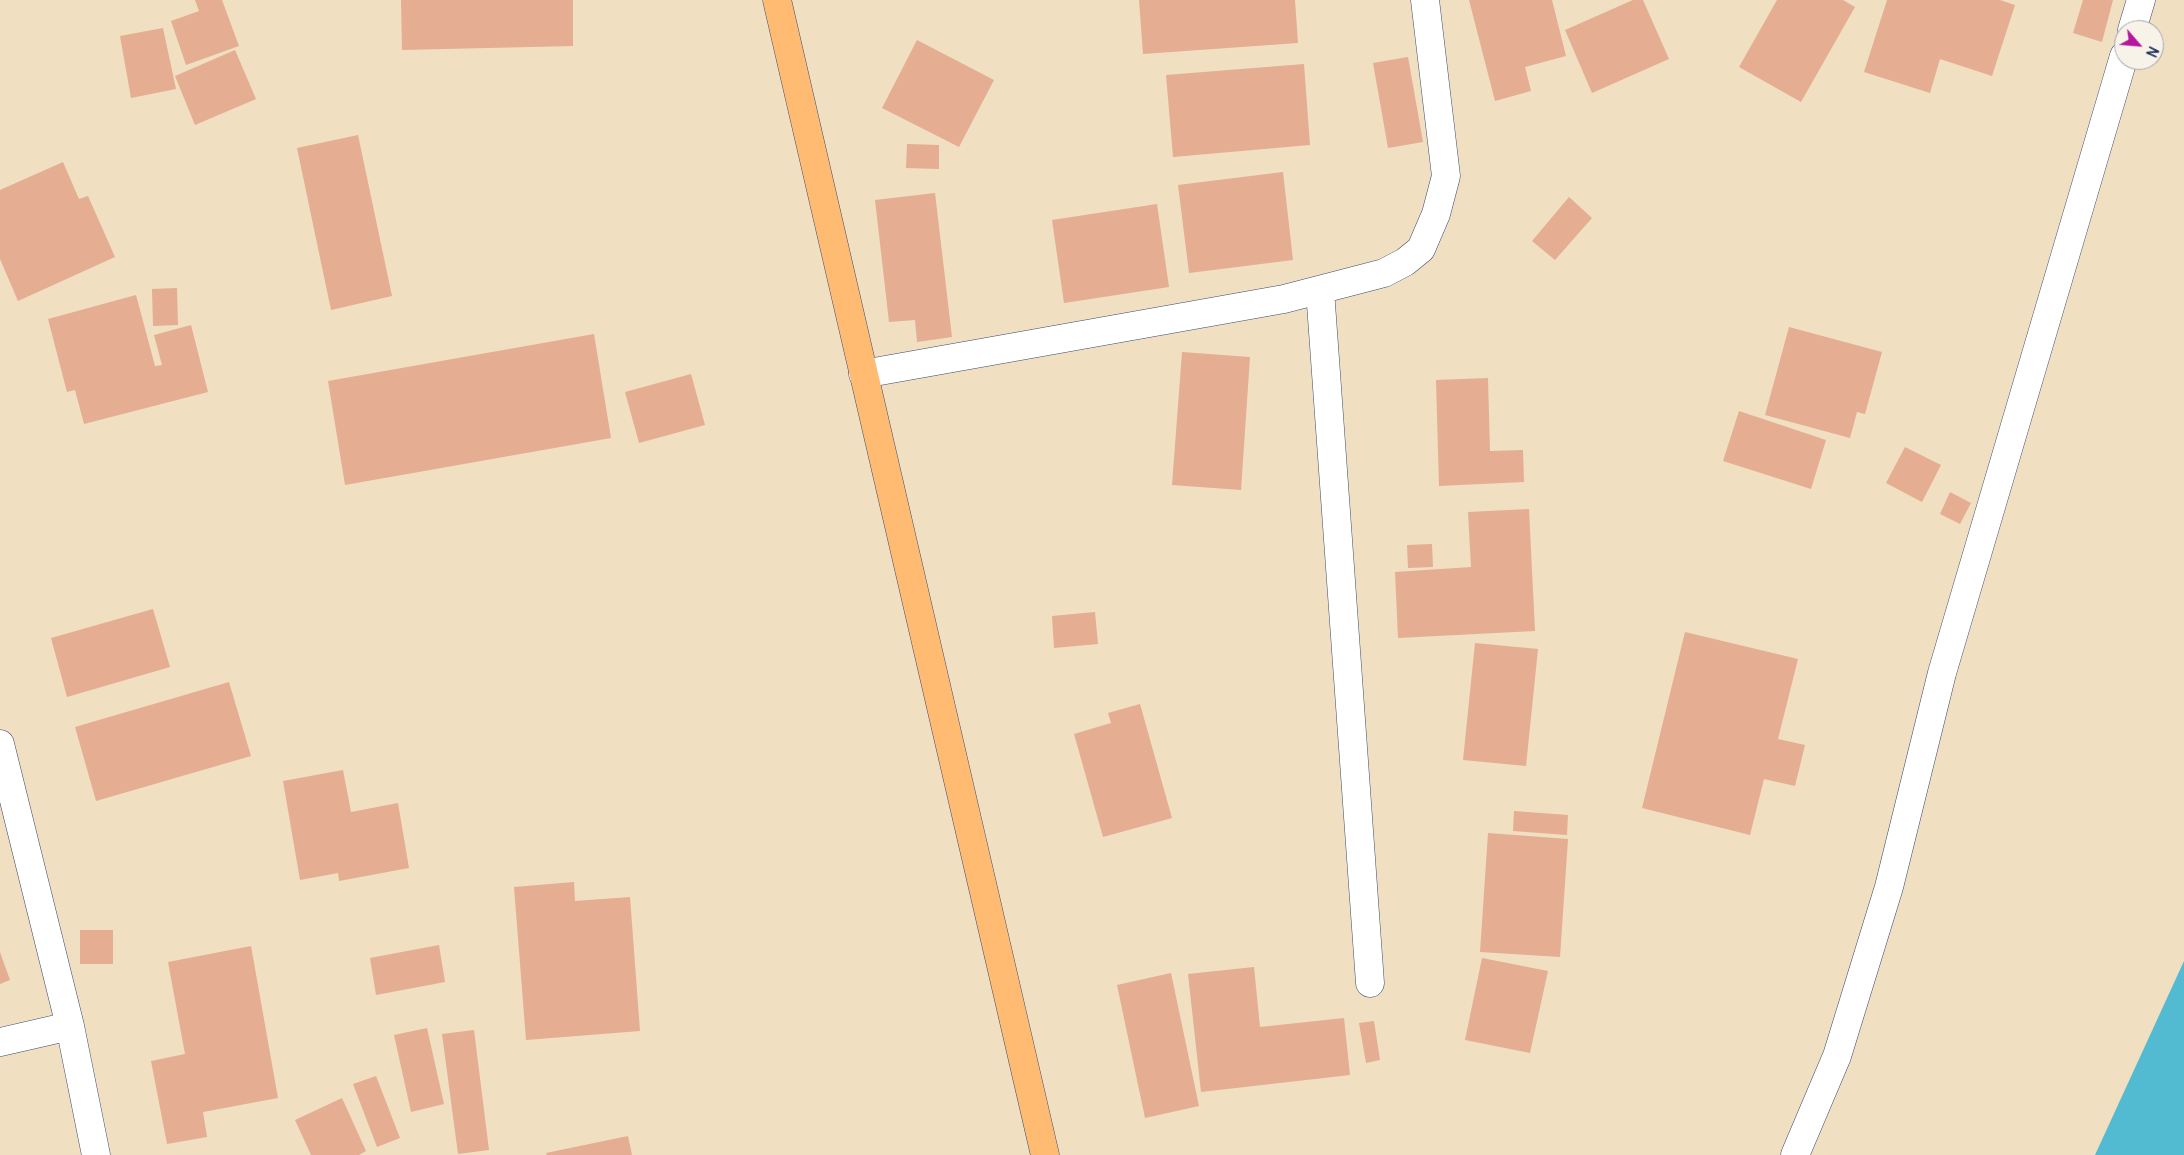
<!DOCTYPE html>
<style>
body{margin:0}
#map{position:relative;width:2184px;height:1155px;overflow:hidden;background:#f0dfc1;font-family:Pangolin,sans-serif}
canvas{display:block}
.north{position:absolute;left:2114px;top:20px;width:50px;height:50px;box-sizing:border-box;background:#f7f3e8;border:1px solid #9fa5b1;border-radius:50%;rotate:117deg;font-size:14px;font-weight:700;line-height:20px;text-align:center;color:#1b2f5e}
.north::after{content:'';display:block;margin:auto;width:18px;height:22px;background:#b5179e;clip-path:polygon(50% 0,100% 100%,50% 72%,0 100%)}
</style>
<div id="map">
<canvas width="2184" height="1155"></canvas>
<div class="north">N</div>
</div>
<script>
const g = document.querySelector('canvas').getContext('2d');
g.lineJoin = 'round';
function fill(path, color) { g.fillStyle = color; g.fill(path, 'evenodd'); }
function trace(path, color, width, dash) { g.strokeStyle = color; g.lineWidth = width; g.lineCap = dash ? 'butt' : 'round'; g.setLineDash(dash || []); g.stroke(path); }
const water = new Path2D(`
 M2184 961V1155H2095Z`);
const building = new Path2D(`
 M195 0H222L239 46 186 65 171 21 199 11Z
 M401 0H573V46L402 50Z
 M1139 0H1295L1298 43 1143 54Z
 M1469 0H1552L1566 56 1525 67 1531 91 1495 101Z
 M1633 0H1643L1669 59 1592 93 1565 30Z
 M1777 0H1843L1855 7 1801 102 1739 67Z
 M1887 0H2000L2015 5 1992 76 1940 59 1930 93 1864 72Z
 M2083 0H2113L2102 42 2073 33Z
 M163 28 176 89 131 98 120 36Z
 M917 40 994 80 959 147 882 108Z
 M235 50 256 99 195 125 175 76Z
 M1408 57 1423 142 1388 148 1373 63Z
 M1304 64 1310 145 1173 157 1166 75Z
 M358 135 392 296 331 310 297 148Z
 M907 144 939 145V169L906 168Z
 M63 162 79 199 88 196 115 257 18 301 0 259V190Z
 M1283 172 1293 260 1189 273 1178 185Z
 M935 193 952 337 917 342 915 320 889 322 875 200Z
 M1569 197 1592 218 1555 260 1532 241Z
 M1157 204 1169 287 1064 303 1052 220Z
 M177 288 178 325 153 326 152 289Z
 M136 295 155 366 162 365 154 335 191 325 208 392 84 424 75 390 67 392 48 319Z
 M1789 327 1882 352 1865 414 1857 412 1850 438 1765 415Z
 M594 334 611 438 345 485 328 381Z
 M1182 352 1250 357 1241 490 1172 485Z
 M691 374 705 425 639 443 625 392Z
 M1488 378 1490 451 1523 450 1524 482 1439 486 1436 380Z
 M1739 411 1826 440 1811 489 1723 461Z
 M1905 447 1941 465 1922 502 1886 483Z
 M1950 492 1971 503 1960 524 1940 514Z
 M1529 509 1535 631 1398 638 1395 572 1471 567 1468 512Z
 M1432 544 1433 567 1408 568 1407 545Z
 M153 609 170 667 67 697 51 638Z
 M1095 612 1098 644 1054 648 1052 616Z
 M1685 632 1798 659 1778 739 1805 745 1795 786 1764 779 1750 835 1642 808Z
 M1475 643 1538 649 1526 766 1463 760Z
 M229 682 251 756 96 801 75 727Z
 M1140 704 1172 818 1103 837 1074 734 1111 723 1108 713Z
 M343 770 351 812 398 803 409 868 339 881 338 873 300 880 283 781Z
 M1514 811 1568 815 1567 835 1513 831Z
 M1488 833 1568 839 1560 957 1480 952Z
 M574 882 575 901 630 897 640 1031 526 1040 514 887Z
 M80 930H113V964H80Z
 M439 945 445 982 376 995 370 958Z
 M251 946 278 1098 203 1112 207 1137 167 1144 151 1061 185 1054 168 962Z
 M0 952 10 980 0 984Z
 M1482 958 1548 971 1530 1053 1465 1040Z
 M1254 967 1260 1027 1344 1018 1350 1075 1201 1092 1188 974Z
 M1171 973 1199 1106 1145 1118 1117 985Z
 M1374 1021 1380 1060 1366 1063 1359 1023Z
 M427 1028 444 1104 411 1112 394 1035Z
 M474 1030 489 1150 458 1154 442 1034Z
 M376 1076 400 1138 377 1147 353 1084Z
 M342 1098 366 1151 359 1155H311L295 1120Z
 M628 1136 632 1155H547L546 1153Z`);
const minor = new Path2D(`
 M2132 30 2141 0
 M1320 290 1370 983
 M863 374 1284 299 1384 273 1405 262 1421 249 1436 214 1446 176 1425 0
 M0 744 70 1026 96 1155
 M0 1042 70 1026
 M1795 1155 1837 1056 1889 887 1942 673 2124 56`);
const major = new Path2D(`
 M777 0 1045 1155`);
fill(water, '#53bbd1');
fill(building, '#e5ad92');
trace(minor, '#3b496d', 29);
trace(major, '#3b496d', 29);
trace(minor, '#fff', 28);
trace(major, '#febb71', 28);
</script>
